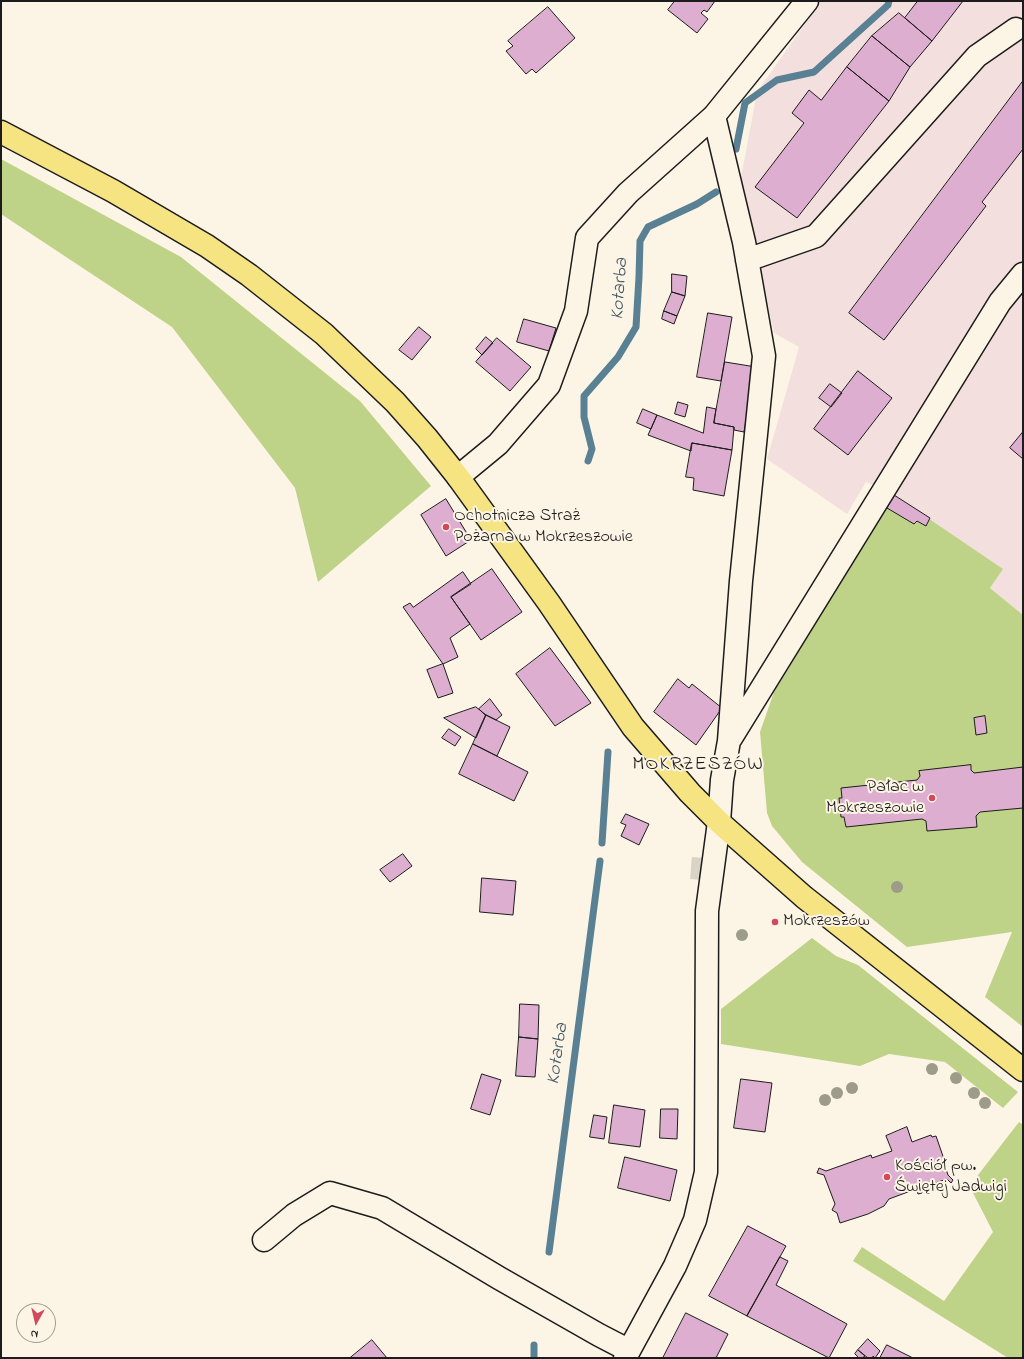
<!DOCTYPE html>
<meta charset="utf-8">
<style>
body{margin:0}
#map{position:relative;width:1024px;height:1359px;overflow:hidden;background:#fcf5e5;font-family:"Indie Flower",sans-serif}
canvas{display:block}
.frame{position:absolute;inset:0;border:2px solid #1c1c1c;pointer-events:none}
.north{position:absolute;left:16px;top:1303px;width:40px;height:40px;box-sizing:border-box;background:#fcf5e5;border:1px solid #a29e95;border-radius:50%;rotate:188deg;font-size:11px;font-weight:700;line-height:16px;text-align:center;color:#1c1c1c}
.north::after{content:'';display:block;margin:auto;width:14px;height:18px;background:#d1495b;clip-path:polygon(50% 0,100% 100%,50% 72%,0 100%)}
</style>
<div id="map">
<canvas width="1024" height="1359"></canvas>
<div class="frame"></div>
<div class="north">N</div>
</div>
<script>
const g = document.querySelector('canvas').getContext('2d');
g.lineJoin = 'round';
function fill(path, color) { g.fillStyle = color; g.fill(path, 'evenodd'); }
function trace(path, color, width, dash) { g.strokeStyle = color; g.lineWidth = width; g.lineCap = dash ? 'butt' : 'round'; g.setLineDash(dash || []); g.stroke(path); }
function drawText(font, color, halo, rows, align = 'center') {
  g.font = font + ' "Indie Flower",sans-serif'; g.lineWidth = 4; g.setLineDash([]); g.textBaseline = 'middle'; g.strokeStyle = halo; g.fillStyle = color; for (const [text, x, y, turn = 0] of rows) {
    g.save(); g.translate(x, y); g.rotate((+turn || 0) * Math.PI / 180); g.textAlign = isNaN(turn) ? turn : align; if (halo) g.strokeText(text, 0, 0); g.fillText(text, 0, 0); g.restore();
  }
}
const built = new Path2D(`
 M821 1H1023V615L990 588 1002 569 894 495 866 482 847 514 767 459 799 347 774 333 740 183 757 92Z`);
const green = new Path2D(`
 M1 159 181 257 360 401 431 486 318 582 295 488 172 327 1 214Z
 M894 495 1003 569 990 588 1023 615V1027L985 997 1012 932 907 947 802 862 772 826 767 813 760 732 774 692Z
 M812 938 836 956 858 965 1018 1092 1003 1108 945 1062 889 1054 860 1066 721 1044V1009Z
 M1019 1122 1023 1125V1358H1008L853 1261 862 1247 944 1301 993 1232 973 1193 978 1175Z`);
const stream = new Path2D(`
 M736 149 745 103 777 80 814 72 888 5 889 1
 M588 461 592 449 584 417V396L618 357 636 327 639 277 640 241 648 227 697 204 716 192
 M602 843 608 752
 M549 1252 600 861
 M534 1345V1358`);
const building = new Path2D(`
 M675 1H715L707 12 704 10 701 13 708 19 697 33 668 10Z
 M918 1H963L932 41 905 18Z
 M548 7 575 38 536 73 532 69 526 74 506 51 513 46 508 41Z
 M899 13 932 41 910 67 872 36Z
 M872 36 910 67 889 101 847 67Z
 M847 67 889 101 797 218 755 187 804 123 792 113 809 90 821 100Z
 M1023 81V149L982 202 986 206 884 340 849 313Z
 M672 274 687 276 685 296 672 292Z
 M672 292 685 296 677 316 664 311Z
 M664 311 677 316 674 324 662 319Z
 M708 313 732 317 721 381 697 377Z
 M524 319 556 328 549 351 517 342Z
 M419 327 431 337 412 360 399 350Z
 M486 337 493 343 482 355 476 349Z
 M497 338 531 367 510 391 476 362Z
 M725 362 756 367 744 432 734 430V427L714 423Z
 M858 371 892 398 848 455 814 429Z
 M830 384 842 393 831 407 819 398Z
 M678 402 688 405 685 417 675 414Z
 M707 407 716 409 714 423 734 427 732 450 692 443 691 451 648 435 657 415 703 433Z
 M643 409 657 415 651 429 637 423Z
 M1023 432V459L1010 448Z
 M692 443 732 450 724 496 693 490 694 478 686 477Z
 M894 495 930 518 926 526 917 521 914 524 887 508Z
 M446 499 471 540 446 556 421 515Z
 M492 569 522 612 481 640 451 597Z
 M463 572 471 584 451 597 470 624 450 638 458 657 443 664 403 607 410 603 413 607Z
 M550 648 591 703 555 726 516 674Z
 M443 664 453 693 438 698 427 670Z
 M678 679 689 688 692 684 722 708 696 745 654 712Z
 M490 699 502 715 496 720 484 714 479 709Z
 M476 707 486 715 476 738 444 718Z
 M486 715 510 727 497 756 473 744Z
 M985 716 987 733 976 735 974 718Z
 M449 729 461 737 455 746 442 738Z
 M473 744 528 772 514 801 459 774Z
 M971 765V770L974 773 1023 767V808L980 812 976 816 977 827 927 831 926 821 922 819 846 827 844 817H841L839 798H842L841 788 917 780 920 776 919 771Z
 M626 814 649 824 639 845 621 836 626 825 621 823Z
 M403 854 412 866 390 882 380 870Z
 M482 878 516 881 513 915 480 912Z
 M520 1004 539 1005 538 1039 519 1037Z
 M519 1037 538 1039 535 1077 516 1076Z
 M482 1074 501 1080 490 1115 471 1109Z
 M741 1079 772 1083 765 1132 734 1128Z
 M614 1105 645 1110 640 1147 609 1143Z
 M661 1109H678L677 1139 660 1138Z
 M594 1115 607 1117 604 1139 590 1137Z
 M907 1127 912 1142 931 1135 932 1137 936 1136 946 1165 945 1166 948 1175 953 1180 951 1183 947 1179 920 1188 922 1193 918 1194 916 1189 889 1199 884 1206 868 1214 840 1223 837 1213 832 1210 835 1204 824 1175 817 1173 819 1168 826 1171 871 1155 872 1158 892 1151 886 1136Z
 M625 1157 677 1170 670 1201 618 1188Z
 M748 1226 786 1246 747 1316 709 1296Z
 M780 1257 788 1261 776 1285 847 1324 829 1358 747 1316Z
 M686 1313 728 1334 716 1358H663Z
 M868 1339 880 1351 875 1358 873 1356V1358H868L858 1350Z
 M372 1340 387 1358H350Z
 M887 1345 913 1358H880Z
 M858 1350 865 1356 862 1358H859L855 1354Z`);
const minorTunnel = new Path2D(`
 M691 868 716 870`);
const minor = new Path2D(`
 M747 260 816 236 977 56 1016 29
 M458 477 498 444 549 385 576 311 587 238 628 193 714 116 807 1
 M731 738 1000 302 1023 274
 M264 1240 294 1215 330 1193 382 1208 499 1278 599 1335 628 1350
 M625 1358 675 1266 695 1220 706 1172 707 911 719 822 722 780 729 741 741 581 764 356 744 242 714 116`);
const major = new Path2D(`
 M1 132 113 191 207 246 249 275 324 334 395 402 427 438 458 477 549 603 633 727 690 793 719 822 804 897 1023 1070`);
const trees = [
 [897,887],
 [742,935],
 [932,1069],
 [956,1078],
 [852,1088],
 [837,1093],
 [974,1093],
 [825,1100],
 [985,1103]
];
const markers = [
 [446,527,4,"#d1495b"],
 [932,798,4,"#d1495b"],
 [775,922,4,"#d1495b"],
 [887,1177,4,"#d1495b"]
];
const poiNames = [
 ["Ochotnicza Straż",454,517],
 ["Pożarna w Mokrzeszowie",454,538],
 ["Pałac w",924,788,"right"],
 ["Mokrzeszowie",924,809,"right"],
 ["Mokrzeszów",783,922],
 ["Kościół pw.",895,1167],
 ["Świętej Jadwigi",895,1188]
];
const waterNames = [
 ["Kotarba",621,289,-86],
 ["Kotarba",559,1054,-82]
];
const quarterNames = [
 ["MOKRZESZÓW",698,766]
];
fill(built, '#f3e0de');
fill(green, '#bfd388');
trace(stream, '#598193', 7);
fill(building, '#ddaecf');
trace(building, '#1c1c1c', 1);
trace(minorTunnel, '#dad4c7', 22, [22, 11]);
trace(minor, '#1c1c1c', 25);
trace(major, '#1c1c1c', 25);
trace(minor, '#fcf5e5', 22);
trace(major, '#f6e381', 22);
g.fillStyle = '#9c9c88';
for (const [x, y] of trees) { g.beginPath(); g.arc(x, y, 6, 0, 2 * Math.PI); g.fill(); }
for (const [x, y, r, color] of markers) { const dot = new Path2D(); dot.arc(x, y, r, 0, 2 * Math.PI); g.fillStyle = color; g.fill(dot); trace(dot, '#fcf5e5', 1.5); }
drawText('18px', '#1c1c1c', '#fcf5e5', poiNames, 'left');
drawText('italic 19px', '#405762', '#fcf5e5', waterNames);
g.letterSpacing = '1px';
drawText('20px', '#1c1c1c', '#fcf5e5', quarterNames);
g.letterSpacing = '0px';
</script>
